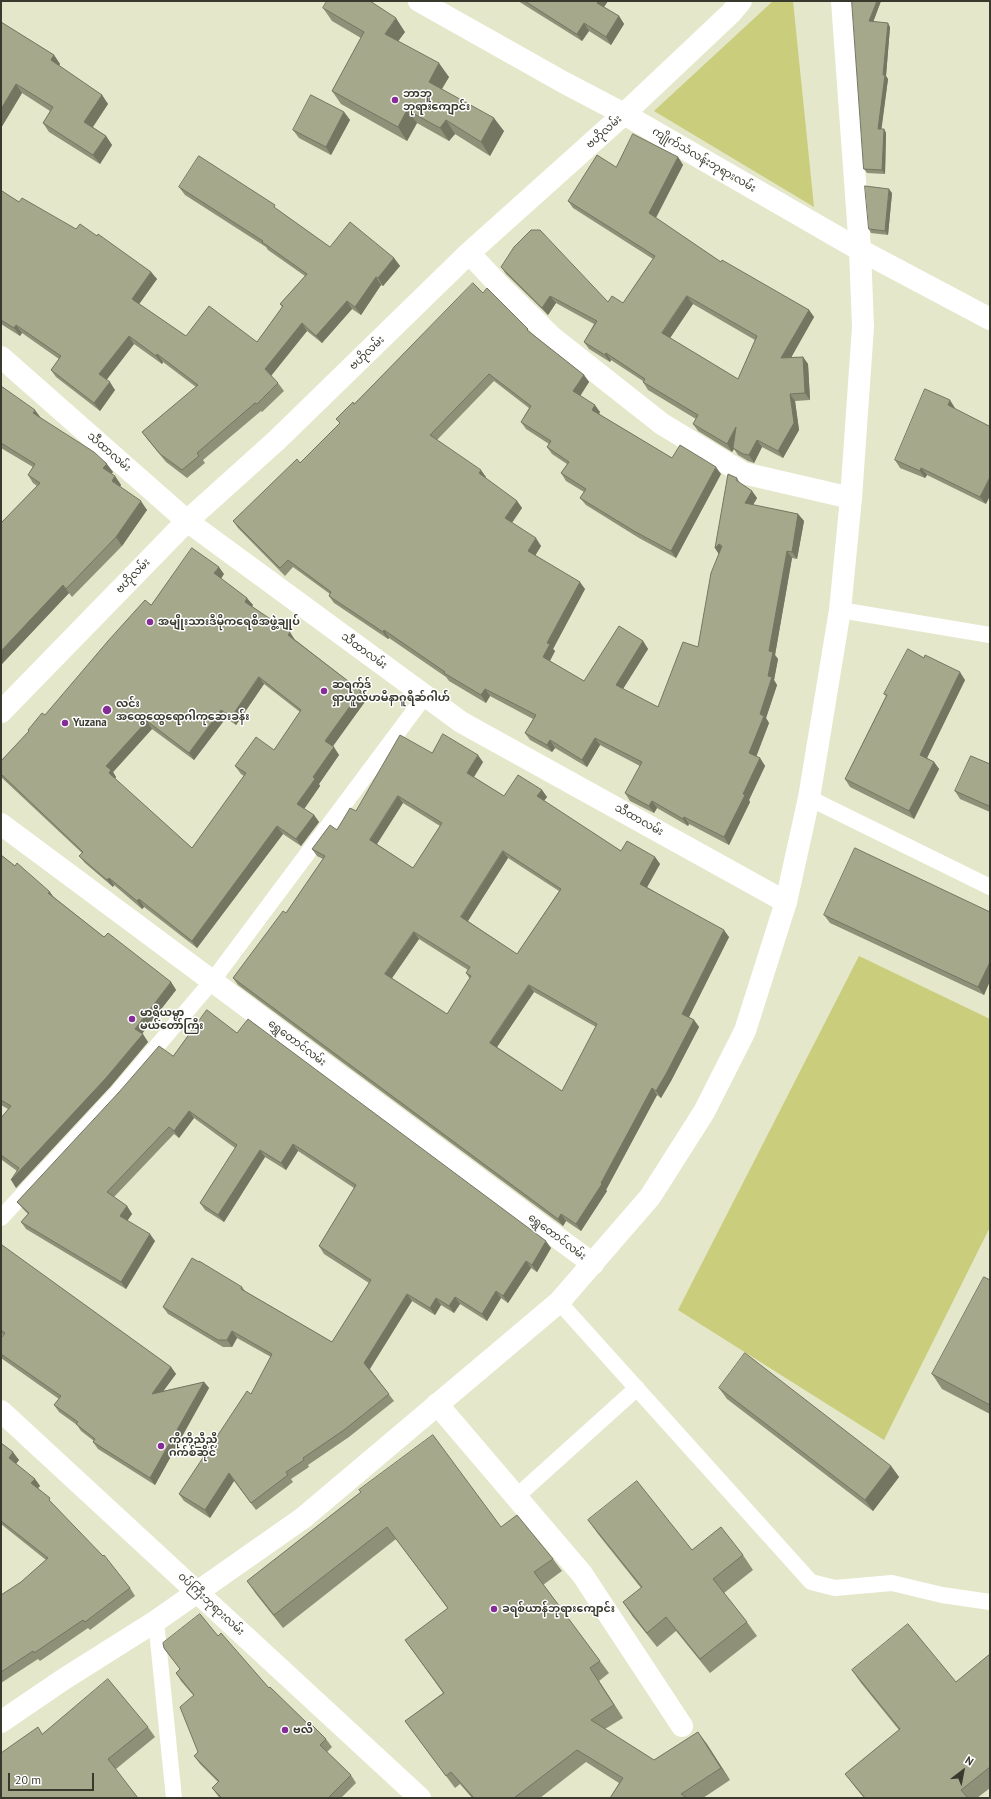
<!DOCTYPE html>
<meta charset="utf-8">
<style>
body{margin:0}
#map{position:relative;width:991px;height:1799px;overflow:hidden;background:#e4e7c9;font-family:"PT Sans",sans-serif}
canvas{display:block}
.frame{position:absolute;inset:0;border:2px solid #393a2e;pointer-events:none}
.north{position:absolute;left:943px;top:1751px;width:40px;height:40px;-webkit-text-stroke:3px #fff;paint-order:stroke;rotate:32deg;font-size:11px;font-weight:700;line-height:16px;text-align:center;color:#393a2e}
.north::after{content:'';display:block;margin:auto;width:14px;height:18px;background:#393a2e;clip-path:polygon(50% 0,100% 100%,50% 72%,0 100%)}
.scale{position:absolute;left:8px;top:1773px;width:86px;height:18px;box-sizing:border-box;border:2px solid #393a2e;border-top:0;padding-left:5px;font-size:12px;line-height:14px;white-space:nowrap;color:#393a2e;-webkit-text-stroke:3px #fff;paint-order:stroke}
</style>
<div id="map">
<canvas width="991" height="1799"></canvas>
<div class="frame"></div>
<div class="north">N</div>
<div class="scale">20 m</div>
</div>
<script>
const g = document.querySelector('canvas').getContext('2d');
g.lineJoin = 'round';
function fill(path, color) { g.fillStyle = color; g.fill(path, 'evenodd'); }
function trace(path, color, width, dash) { g.strokeStyle = color; g.lineWidth = width; g.lineCap = dash ? 'butt' : 'round'; g.setLineDash(dash || []); g.stroke(path); }
function drawText(font, color, halo, rows, align = 'center') {
  g.font = font + ' "PT Sans","Noto Sans Myanmar",sans-serif'; g.lineWidth = 3; g.setLineDash([]); g.textBaseline = 'middle'; g.strokeStyle = halo; g.fillStyle = color; for (const [text, x, y, turn = 0] of rows) {
    g.save(); g.translate(x, y); g.rotate((+turn || 0) * Math.PI / 180); g.textAlign = isNaN(turn) ? turn : align; if (halo) g.strokeText(text, 0, 0); g.fillText(text, 0, 0); g.restore();
  }
}
const green = new Path2D(`
 M773 1H793L814 207 654 111Z
 M859 956 990 1019V1227L884 1440 678 1310Z`);
const service = new Path2D(`
 M840 610 990 635
 M809 798 990 887
 M1 1218 118 1092 213 980 425 696
 M559 1302 811 1582 835 1588 892 1583 942 1595 990 1602
 M516 1497 637 1388
 M156 1621 174 1798`);
const minor = new Path2D(`
 M419 1 563 82 624 114 860 250 990 319
 M469 253 498 284 553 338 662 424 743 473 851 498
 M1 357 187 521 461 722 786 902
 M1 712 187 521 277 440 469 253 624 114 731 13 741 1
 M1 824 593 1264
 M437 1404 582 1574 682 1726`);
const tertiary = new Path2D(`
 M1 1411 420 1798`);
const primary = new Path2D(`
 M1 1722 64 1679 156 1621 303 1518 559 1302 650 1197 704 1112 745 1031 786 902 809 798 840 610 851 498 863 327 860 250 842 1`);
const wall = new Path2D(`
 M518 1H608L604 7 619 16 624 24 611 45 589 31 582 41Z
 M852 1H881L873 22 890 27 886 76 888 79 881 129H884L886 133 885 174 867 173 864 169Z
 M323 8 405 32 398 41 449 77 442 89 504 131 490 156 455 134 449 141 417 123 407 141 341 104 332 91 361 38 332 21Z
 M1 22 54 55 60 64 59 66 102 95 108 104 93 127 106 136 112 145 100 164 49 132 43 123 50 111 22 93 1 128Z
 M344 112 350 120 331 155 299 138 293 130Z
 M678 157 683 165 656 218 721 262 809 310 814 317 791 357H803L808 364 810 400 795 401 799 430 783 458 762 447 754 463 748 461 738 455 734 449 732 452 698 431 693 424 696 419 648 390 643 382V381L611 360 610 362 589 349 584 342 594 324 556 303 548 315 506 274 501 267 608 302 623 303 653 259 573 208 568 201 616 167ZM693 304 755 340 738 379 670 338Z
 M179 187 279 211 330 247 394 258 400 266 383 286 381 285 361 315 352 309 322 343 307 331 271 376 278 383 284 391 262 412 261 411 203 460 205 463 187 478 166 462 148 440 142 432 196 387 163 362 162 364 134 344 106 380 115 390 100 411 56 377 51 370 59 359 22 333 20 336 1 324V192L151 272 157 279 139 304 186 336 257 342 282 307 280 304 305 276 268 250 266 247 185 195Z
 M892 193 888 235 871 233 869 229Z
 M483 293 531 333 584 375 589 382 580 395 600 412 599 414 672 458 721 474 676 558 639 538 586 505 580 498 584 492 566 481 561 473 567 464 552 454 547 447 549 444 526 429 521 422 529 408 494 381 437 440 486 477 485 478 517 501 522 508 512 523 541 546 535 556 585 589 553 649 555 651 550 661 584 681 643 641 648 649 623 689 658 707 698 647 719 554 715 548 737 478 740 483 752 491 757 498 753 505 798 514 804 521 797 559 792 558 775 655 778 659 774 680 777 685 766 718 769 723 756 756 760 758 765 766 749 800 750 802 729 845 689 824 688 826 657 808 654 813 630 801 625 793 640 766 600 745 587 767 555 748 552 752 530 740 525 733 533 719 490 696 486 703 449 681 446 677 389 638 388 639 334 603 329 596 330 594 293 567 285 576 238 528 233 521 300 463 340 423 336 419Z
 M1 386 41 418 113 472 111 474 115 476 121 485 120 487 147 510 122 546 72 597 69 593 1 665V529L2 528 1 526V523L37 486 33 483 28 475 33 467 1 448Z
 M955 408V409L986 504 927 475 925 478 900 468 895 460Z
 M224 574 221 579 253 605 252 606 361 691 367 699 332 746 339 755 319 784 320 786 304 809 314 815 319 822 301 846 283 834 197 948 144 907 142 909 114 885 113 887 85 863 79 856 82 853 1 777V761L29 732 28 730 45 715 151 605ZM264 684 300 712 274 750 235 766 241 774 244 776 192 848 115 779 116 777 113 772 152 729 194 760 226 718 236 725Z
 M924 658 965 680 927 758 934 762 939 769 914 819 850 787 845 779 886 696 884 694Z
 M432 753 483 762 474 777 504 796 542 790 547 797 544 801 621 851 655 857 660 864 647 887 729 937 689 1017 694 1020 699 1027 671 1081 661 1098 657 1095 606 1190 607 1191 581 1231 566 1221 563 1226 238 985 233 978 286 913 323 859 317 856 312 849 337 830 356 811ZM403 803 440 826 413 868 377 844ZM508 858 559 891 517 954 468 921ZM419 939 468 970 466 973 470 979 447 1014 392 978ZM534 992 596 1027 562 1091 497 1047Z
 M990 764V812L960 799 955 791Z
 M1 855 55 898 104 937 171 982 176 990 142 1034 148 1042 111 1086 16 1188 17 1171 2 1160 1 1161V1118L8 1109 1 1105Z
 M990 912V981L984 995 830 923 824 915Z
 M237 1033 551 1248 537 1272 531 1268 508 1303 501 1298 487 1321 460 1304 454 1313 441 1305 435 1315 412 1301 370 1369 394 1401 349 1437 308 1465 309 1467 291 1479 293 1482 256 1510 234 1481 210 1518 184 1501 179 1494 251 1394 271 1357 237 1338 232 1347H223L168 1314 163 1307 242 1287 245 1291 332 1342 369 1283 324 1254 319 1246 354 1188 298 1151 286 1170 265 1157 224 1222 205 1210 200 1203 235 1148 194 1118 179 1138 174 1134 114 1197 127 1206 132 1214 127 1221 155 1241 126 1289 26 1229 21 1222 28 1214 23 1209 17 1202 173 1056Z
 M1 1245 171 1367 176 1374 163 1391 204 1382 209 1388 155 1485 98 1449 93 1442 94 1441 81 1431 77 1425 59 1412 54 1405 59 1399 1 1358V1338L3 1335 1 1334Z
 M990 1280V1414L942 1389 932 1374Z
 M719 1388 891 1466 899 1477 873 1511 727 1399Z
 M1 1443 19 1460 16 1464 35 1479 40 1486 38 1488 55 1506 130 1588 135 1596 90 1630 88 1628 40 1661 38 1659 1 1683V1595L21 1582 46 1560 1 1524Z
 M361 1492 501 1527 553 1559 562 1571 543 1585 609 1673 599 1681 623 1718 605 1729 654 1760 698 1732 730 1780 703 1798H610L619 1783 586 1762 540 1798H472L460 1784 455 1788 405 1721 443 1693 405 1640 448 1609 396 1539 283 1628 256 1594 247 1581Z
 M588 1520 692 1550 743 1555 753 1570 724 1593 747 1622 757 1636 710 1673 676 1631 657 1647 633 1617 623 1602 641 1588 598 1534Z
 M218 1636 269 1688 309 1725 326 1739 332 1747 327 1752 351 1775 356 1783 341 1798H220L218 1796 212 1788 218 1782 200 1764 194 1756 198 1752 193 1695 181 1681 176 1673 180 1669 164 1648Z
 M990 1654V1788L977 1798H864L855 1787 845 1774 899 1730 861 1683 852 1670 956 1682Z
 M148 1727 155 1737 116 1769 42 1734Z`);
const shadedWall = new Path2D(`
 M598 1H608L602 10 597 3Z
 M877 1H881L872 25 869 21Z
 M619 16 624 24 611 45 606 37Z
 M396 18 405 32 394 47 385 34Z
 M584 23 589 31 582 41 577 34Z
 M888 23 890 27 886 76 888 79 881 133 878 129Z
 M54 55 60 64 57 69 51 60Z
 M439 63 449 77 438 95 429 82Z
 M16 84 22 93 1 128V109Z
 M102 95 108 104 90 131 84 122Z
 M407 110 417 123 407 141 398 127Z
 M344 112 350 120 331 155 326 147Z
 M494 118 504 131 490 156 481 142Z
 M446 120 455 134 449 141 440 128Z
 M884 129 886 133 885 174 882 170Z
 M106 136 112 145 100 164 93 155Z
 M678 157 683 165 654 221 649 213Z
 M889 189 892 193 888 235 885 231Z
 M394 258 400 266 383 286 378 278Z
 M151 272 157 279 137 307 132 299Z
 M376 277 381 285 361 315 355 307Z
 M550 296 556 303 548 315 542 308Z
 M687 296 693 304 668 341 662 333Z
 M347 301 352 309 322 343 316 336Z
 M809 310 814 317 787 365 781 358Z
 M302 323 307 331 270 377 265 369Z
 M16 325 22 333 20 336 14 328Z
 M129 336 134 344 105 382 99 374Z
 M606 353 611 360 610 362 605 355Z
 M157 354 163 362 162 364 156 356Z
 M803 357 808 364 810 400 805 393Z
 M584 375 589 382 579 398 573 391Z
 M110 382 115 390 100 411 94 403Z
 M790 394 795 401 799 430 783 458 778 451Z
 M950 400 955 408 953 413 948 405Z
 M595 405 600 412 597 418 592 410Z
 M35 410 41 418 33 413Z
 M736 427 733 448 734 449 732 452 727 444Z
 M757 440 762 447 754 463 749 455Z
 M107 464 113 472 109 477 103 468Z
 M716 467 721 474 676 558 671 551Z
 M921 468 927 475 925 478 920 471Z
 M481 470 486 477 484 481 479 473Z
 M115 476 121 485 118 490 112 481Z
 M990 477V496L986 504 980 497Z
 M752 491 757 498 750 510 745 503Z
 M141 501 147 510 122 546 116 537Z
 M517 501 522 508 510 525 505 518Z
 M798 514 804 521 797 559 792 552Z
 M536 538 541 546 533 559 528 551Z
 M719 544 724 551 720 556 715 548Z
 M787 551 792 558 775 655 778 659 774 680 777 685 766 718 769 723 755 760 749 753 760 714 768 676 769 651Z
 M219 567 224 574 219 581 214 573Z
 M580 582 585 589 553 649 555 651 548 664 543 657 547 643Z
 M63 585 69 593 1 665V651Z
 M247 598 253 605 250 609 245 602Z
 M384 630 389 638 388 639 383 632Z
 M290 632 295 640 293 642 288 635Z
 M643 641 648 649 621 692 616 685Z
 M960 672 965 680 925 762 920 755Z
 M259 677 264 684 236 725 231 717Z
 M485 689 490 696 486 703 481 695Z
 M361 691 367 699 331 749 325 741Z
 M221 710 226 718 194 760 189 753Z
 M147 721 152 729 113 772 116 777 114 780 109 773 106 766Z
 M595 738 600 745 587 767 582 760Z
 M550 740 555 748 552 752 547 745Z
 M334 747 339 755 319 784 320 786 302 812 297 804 313 777Z
 M478 755 483 762 472 780 467 773Z
 M760 758 765 766 749 800 750 802 729 845 724 837 743 794Z
 M934 762 939 769 914 819 909 811Z
 M542 790 547 797 542 803 537 796Z
 M398 796 403 803 375 847 370 840Z
 M652 801 657 808 654 813 649 806Z
 M314 815 319 822 301 846 296 839Z
 M684 817 689 824 688 826 683 819Z
 M277 826 283 834 197 948 192 941Z
 M503 851 508 858 466 924 461 917Z
 M655 857 660 864 645 891 640 884Z
 M109 878 114 885 113 887 107 880Z
 M50 892 55 899 48 893Z
 M139 899 144 907 142 909 137 901Z
 M724 930 729 937 687 1021 682 1014Z
 M414 932 419 939 390 981 385 974Z
 M990 962V981L984 995 978 987Z
 M171 982 176 990 140 1036 135 1029Z
 M529 985 534 992 495 1050 490 1043Z
 M694 1020 699 1027 671 1081 661 1098 656 1091Z
 M143 1034 148 1042 111 1086 16 1188 11 1180Z
 M652 1088 657 1095 606 1190 607 1191 581 1231 576 1224 601 1183Z
 M189 1111 194 1118 179 1138 174 1131Z
 M293 1144 298 1151 286 1170 281 1163Z
 M260 1150 265 1157 224 1222 218 1215Z
 M127 1206 132 1214 125 1224 120 1216Z
 M561 1214 566 1221 563 1226 558 1219Z
 M150 1234 155 1241 126 1289 121 1282Z
 M546 1241 551 1248 537 1272 532 1265Z
 M526 1261 531 1268 508 1303 503 1296Z
 M496 1291 501 1298 487 1321 482 1314Z
 M407 1294 412 1301 369 1370 364 1363Z
 M455 1297 460 1304 454 1313 449 1306Z
 M436 1298 441 1305 435 1315 430 1308Z
 M232 1331 237 1338 232 1347 227 1340Z
 M171 1367 176 1374 156 1401 152 1394Z
 M204 1382 209 1388 155 1485 150 1478Z
 M13 1452 19 1460 14 1466 9 1458Z
 M891 1466 899 1477 873 1511 865 1500Z
 M229 1473 234 1481 210 1518 205 1510Z
 M35 1479 40 1486 36 1490 31 1483Z
 M590 1668 599 1681 623 1718 614 1705Z
 M698 1732 707 1744 730 1780 721 1768Z`);
const building = new Path2D(`
 M327 1H366L367 2 368 1H370L396 18 385 34 439 63 429 82 494 118 481 142 446 120 440 128 407 110 398 127 332 91 364 32 323 8Z
 M525 1H598L597 3 619 16 606 37 584 23 577 34Z
 M852 1H877L869 21 888 23 883 75H885L878 129H884L882 170 864 169Z
 M1 22 54 55 51 60 102 95 84 122 106 136 93 155 43 123 53 107 16 84 1 109Z
 M311 95 344 112 326 147 293 130Z
 M633 134 678 157 649 213 721 262 722 260 809 310 781 358 803 357 805 393 790 394 794 423 778 451 757 440 749 455 743 454 733 448 736 427 727 444 693 424 698 415 643 382 645 379 606 353 605 355 584 342 597 321 550 296 542 308 501 267 514 247 531 230H540L608 302 612 296 623 303 655 256 568 201 597 155 616 167ZM687 296 757 336 738 379 662 333Z
 M199 156 275 205 274 207 330 247 350 222 394 258 378 278 376 277 355 307 347 301 316 336 302 323 265 369 278 383 257 404 255 403 197 453 199 456 182 470 160 454 142 432 198 385 157 354 156 356 129 336 99 374 110 382 94 403 51 370 61 356 16 325 14 328 1 320V192L2 191 19 202 22 198 76 229 80 224 97 236 98 234 151 272 132 299 186 336 209 306 257 342 283 306 280 304 307 274 262 242 263 241 179 187Z
 M865 186 889 189 885 231 869 229Z
 M473 283 483 293 487 288 528 329 527 330 584 375 573 391 595 405 592 410 672 458 680 445 716 467 671 551 634 531 580 498 586 489 561 473 569 462 547 447 551 441 521 422 531 406 489 374 430 435 481 470 479 473 517 501 505 518 536 538 528 551 580 582 547 643 550 644 543 657 584 681 619 626 643 641 616 685 658 707 683 642 698 647 711 573 722 546 719 544 715 548 728 474 737 478 736 480 752 491 745 503 798 514 792 552 787 551 769 651 773 652 768 676 772 677 760 714 764 716 749 753 760 758 743 794 745 795 724 837 684 817 683 819 652 801 649 806 625 793 642 762 595 738 582 760 550 740 547 745 525 733 536 715 485 689 481 695 444 673 445 672 384 630 383 632 329 596 331 592 288 560 280 568 233 521 297 459 300 463 340 423 336 419 353 402 354 404Z
 M1 386 35 410 33 413 94 452 107 464 103 468 115 476 112 481 141 501 116 537 66 589 63 585 1 651V529L2 527 1 526V523L40 483 28 475 35 464 1 443Z
 M925 389 950 400 948 405 989 426 990 423V477L980 497 921 468 920 471 895 460Z
 M192 548 219 567 214 573 247 598 245 602 290 632 288 635 361 691 325 741 334 747 313 777 315 779 297 804 314 815 296 839 277 826 192 941 139 899 137 901 109 878 107 880 79 856 83 852 1 774V761L29 731 28 730 42 713 45 715 108 641 145 600 151 605ZM259 677 301 710 274 750 256 737 235 766 246 773 192 848 109 773 111 770 106 766 147 721 189 753 221 710 231 717Z
 M908 649 924 658 925 655 960 672 920 755 934 762 909 811 845 779 887 695 884 694Z
 M443 734 478 755 467 773 504 796 518 775 542 790 537 796 621 851 627 841 655 857 640 884 724 930 682 1014 694 1020 666 1074 656 1091 652 1088 601 1183 602 1184 576 1224 561 1214 558 1219 233 978 283 911 286 913 325 856 312 849 330 825 337 830 350 808 356 811 400 735 432 753ZM398 796 442 823 413 868 370 840ZM503 851 561 889 517 954 461 917ZM414 932 470 967 466 973 471 976 447 1014 385 974ZM529 985 597 1024 562 1091 490 1043Z
 M971 756 990 764V804L989 806 955 791Z
 M855 848 990 912V962L978 987 824 915Z
 M1 855 15 866 17 863 50 892 48 893 104 937 108 933 171 982 135 1029 143 1034 106 1078 11 1180 19 1168 1 1155V1118L11 1106 1 1100Z
 M207 1010 237 1033 248 1019 546 1241 532 1265 526 1261 503 1296 496 1291 482 1314 455 1297 449 1306 436 1298 430 1308 407 1294 364 1363 389 1394 344 1430 303 1458 304 1460 286 1472 288 1475 251 1503 229 1473 205 1510 179 1494 247 1391 251 1394 272 1354 232 1331 227 1340H218L163 1307 192 1258 199 1262V1261L242 1287 241 1289 332 1342 371 1280 319 1246 356 1185 293 1144 281 1163 260 1150 218 1215 200 1203 237 1145 189 1111 174 1131 169 1127 107 1192 127 1206 120 1216 150 1234 121 1282 21 1222 29 1213 17 1202 120 1091 159 1046 173 1056Z
 M1 1245H2L171 1367 152 1394 204 1382 150 1478 93 1442 95 1439 76 1424 78 1422 54 1405 61 1396 1 1354V1338L5 1333 1 1330Z
 M984 1277 990 1280V1405L932 1374Z
 M745 1353 891 1466 865 1500 719 1388Z
 M433 1435 501 1527 517 1515 553 1559 534 1572 600 1661 590 1668 614 1705 591 1720 654 1760 698 1732 721 1768 681 1794 687 1798H610L623 1778 577 1750 514 1798H474L451 1772 446 1776 405 1721 444 1693 405 1640 448 1608 387 1527 274 1615 247 1581 361 1492 359 1490Z
 M1 1443 13 1452 9 1458 35 1479 31 1483 50 1498 49 1500 103 1556 104 1555 130 1588 85 1622 83 1620 34 1653 33 1651 1 1672V1595L21 1582 48 1558 1 1521Z
 M637 1481 692 1550 721 1527 743 1555 713 1579 747 1622 700 1659 666 1617 647 1633 623 1602 642 1587 588 1520Z
 M200 1614 218 1636 221 1633 269 1688 270 1687 309 1725 311 1724 326 1739 320 1745 351 1775 328 1798H222L212 1788 219 1781 194 1756 198 1752 180 1707 194 1695 176 1673 180 1669 164 1648 163 1643Z
 M908 1624 956 1682 990 1654V1767L961 1790 968 1798H865L845 1774 900 1729 852 1670Z
 M108 1679 148 1727 108 1759 138 1798H1V1753L38 1727 42 1734Z`);
const markers = [
 [395,100,4,"#862c97"],
 [150,622,4,"#862c97"],
 [324,691,4,"#862c97"],
 [107,710,5,"#862c97"],
 [65,723,4,"#862c97"],
 [132,1019,4,"#862c97"],
 [161,1446,4,"#862c97"],
 [494,1609,4,"#862c97"],
 [285,1730,4,"#862c97"]
];
const poiNames = [
 ["ဘာဘူ",403,94],
 ["ဘုရားကျောင်း",403,107],
 ["အမျိုးသားဒီမိုကရေစီအဖွဲ့ချုပ်",158,622],
 ["ဆရက်ဒ်",332,685],
 ["ရှာဟူလ်ဟမီနာဂူရီဆ်ဂါဟ်",332,698],
 ["လင်း",116,704],
 ["အထွေထွေရောဂါကုဆေးခန်း",116,717],
 ["Yuzana",73,723],
 ["မာရီယမ္မာ",140,1013],
 ["မယ်တော်ကြီး",140,1026],
 ["ကိုကိုညီညီ",169,1440],
 ["ဂက်စ်ဆိုင်",169,1453],
 ["ခရစ်ယာန်ဘုရားကျောင်း",502,1609],
 ["ဗလီ",293,1730]
];
const streetNames = [
 ["ဗဟိုလမ်း",604,132,-42],
 ["ကျိုက်သံလန်းဘုရားလမ်း",704,160,30],
 ["ဗဟိုလမ်း",367,353,-44],
 ["သီထာလမ်း",109,452,41],
 ["ဗဟိုလမ်း",133,576,-46],
 ["သီထာလမ်း",364,651,36],
 ["သီထာလမ်း",639,820,29],
 ["ရွှေတောင်လမ်း",297,1043,37],
 ["ရွှေတောင်လမ်း",557,1237,37],
 ["ဝပ်ကြီးဘုရားလမ်း",211,1604,43]
];
fill(green, '#c9cd7c');
trace(service, '#fff', 16);
trace(minor, '#fff', 22);
trace(tertiary, '#fff', 22);
trace(primary, '#fff', 22);
fill(wall, '#8f9078');
fill(shadedWall, '#747662');
fill(building, '#a6a88c');
trace(building, '#747662', 1);
for (const [x, y, r, color] of markers) { const dot = new Path2D(); dot.arc(x, y, r, 0, 2 * Math.PI); g.fillStyle = color; g.fill(dot); trace(dot, '#fff', 1.5); }
drawText('bold 11px', '#393a2e', '#fff', poiNames, 'left');
drawText('11px', '#393a2e', '#fff', streetNames);
</script>
